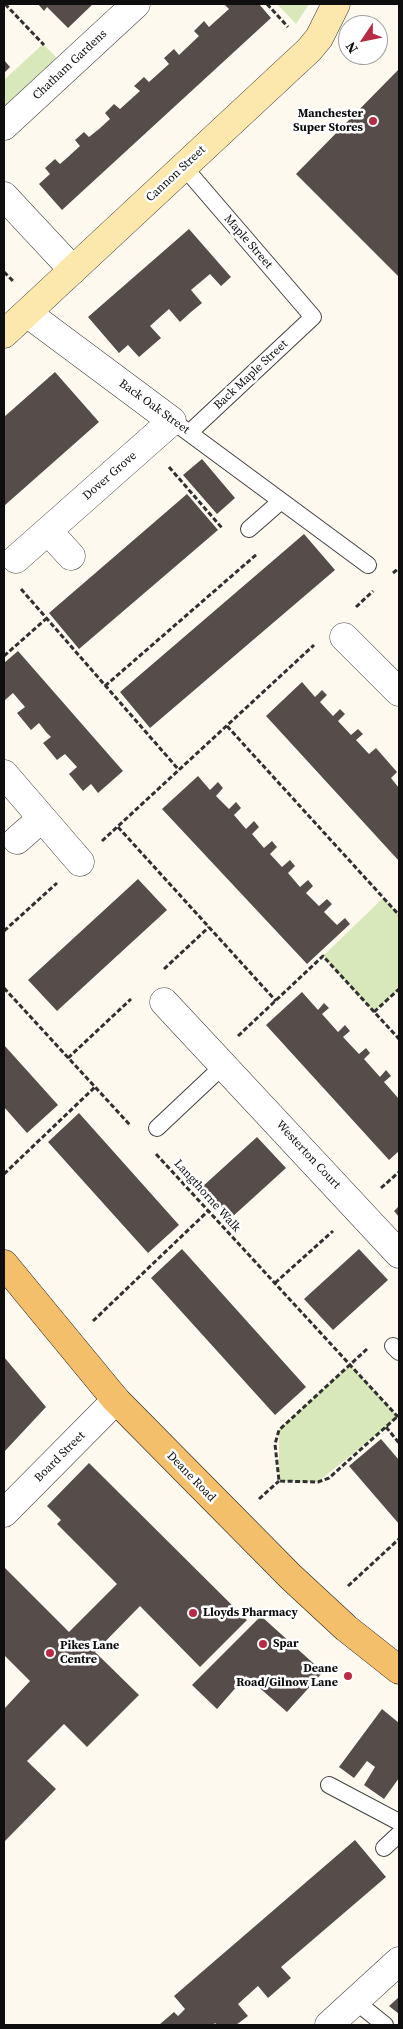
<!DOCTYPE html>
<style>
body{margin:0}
#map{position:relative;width:403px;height:2029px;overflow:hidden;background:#fef9ef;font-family:"Source Serif 4",serif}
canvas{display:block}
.frame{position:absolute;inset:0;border:5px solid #0e0e0e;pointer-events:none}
.north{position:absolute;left:338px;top:15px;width:50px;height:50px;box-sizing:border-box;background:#fff;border:1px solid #9f9f9f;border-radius:50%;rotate:236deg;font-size:14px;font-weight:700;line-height:20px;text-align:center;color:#0e0e0e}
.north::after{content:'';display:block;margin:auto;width:18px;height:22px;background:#b92b45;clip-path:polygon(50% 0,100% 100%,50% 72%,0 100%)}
</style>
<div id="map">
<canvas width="403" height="2029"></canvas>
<div class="frame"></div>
<div class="north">N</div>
</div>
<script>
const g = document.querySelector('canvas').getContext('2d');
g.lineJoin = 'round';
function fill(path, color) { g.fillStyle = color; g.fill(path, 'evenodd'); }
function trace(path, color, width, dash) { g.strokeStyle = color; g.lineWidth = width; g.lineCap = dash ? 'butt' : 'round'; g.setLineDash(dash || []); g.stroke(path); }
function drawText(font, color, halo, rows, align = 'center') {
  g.font = font + ' "Source Serif 4",serif'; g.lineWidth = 5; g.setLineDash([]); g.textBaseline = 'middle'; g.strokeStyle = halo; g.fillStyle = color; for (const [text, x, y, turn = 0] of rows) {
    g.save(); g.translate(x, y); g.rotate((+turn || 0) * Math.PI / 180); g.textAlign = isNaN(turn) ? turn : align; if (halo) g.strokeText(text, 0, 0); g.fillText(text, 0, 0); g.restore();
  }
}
const green = new Path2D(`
 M277 4H309L296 24Z
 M43 44 57 58 4 107V80Z
 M383 898 399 915V989L374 1012 323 956Z
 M350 1365 398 1417 318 1482 279 1481V1430Z`);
const building = new Path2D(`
 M38 4H93L68 28 47 7 44 11Z
 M224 4H259L271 18 62 210 39 184 50 174 45 168 55 159 60 164 68 157 80 146 75 140 84 132 89 137 99 129 110 119 105 113 114 104 120 109 140 91 134 86 144 77 149 82 169 64 164 58 174 49 179 55 199 36 194 31 204 21 209 27 229 9Z
 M4 60 10 67 4 73Z
 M399 69V277L296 174Z
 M189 229 231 277 221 286 210 274 191 290 202 303 191 312 180 322 169 309 150 326 161 338 139 357 128 345 119 353 88 317Z
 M55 372 99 422 4 506V417Z
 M202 459 235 498 217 514 183 475Z
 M187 494 218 530 79 649 49 613Z
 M304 534 335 570 150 728 120 692Z
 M18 651 123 771 98 793 91 784 83 791 69 774 77 767 65 754 57 760 43 743 51 737 46 732 39 723 31 730 17 713 25 707 13 693 5 700 4 698V663Z
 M302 682 315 697 322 690 327 695 320 702 333 716 340 709 345 714 338 721 351 735 358 729 363 734 356 740 369 754 376 748 397 772 391 778 399 788V861L266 716Z
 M198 776 210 790 218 782 223 788 216 796 229 809 236 802 241 808 234 815 246 829 254 821 259 827 252 834 264 848 272 841 277 847 270 854 282 867 290 860 295 866 288 873 300 887 308 880 313 886 306 893 319 906 327 899 332 904 324 912 337 925 345 918 350 924 307 964 162 809Z
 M138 879 167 910 57 1011 28 980Z
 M302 992 318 1010 324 1003 329 1008 322 1014 338 1032 345 1025 350 1031 343 1037 359 1054 366 1048 370 1053 364 1059 380 1077 386 1070 391 1076 384 1082 399 1099V1151L389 1160 266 1025Z
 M4 1045 58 1105 27 1133 4 1107Z
 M79 1113 179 1225 148 1253 48 1142Z
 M257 1137 286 1168 231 1218 202 1187Z
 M399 1206V1217L394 1211Z
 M182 1249 306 1387 275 1415 151 1278Z
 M359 1249 388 1280 333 1330 304 1299Z
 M4 1357 46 1407 4 1452Z
 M381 1439 399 1460V1524L349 1466Z
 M89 1463 247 1620 200 1667 140 1606 95 1652 139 1695 87 1747 64 1724 27 1761 56 1789 4 1842V1709L30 1681 4 1655V1567L69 1632 117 1584 57 1524 61 1520 47 1506Z
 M261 1616 323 1672 287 1712 246 1676 217 1709 192 1685Z
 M382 1709 399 1723V1778L384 1799 364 1785 375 1767 367 1761 354 1778 339 1767Z
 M355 1840 386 1877 281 1967 291 1978 268 1998 258 1986 238 2004 248 2016 236 2025H217L215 2023 213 2025H159L174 2012 178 2016 185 2009 174 1996Z
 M399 1997V2014L389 2006Z`);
const path = new Path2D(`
 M5 4 44 45
 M267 4 288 27
 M4 272 14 282
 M169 467 222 528
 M393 573 399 568
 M21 589 179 770
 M356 607 373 591
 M4 656 47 618
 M105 686 257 554
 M227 726 399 915
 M118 827 276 1001
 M102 841 314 645
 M4 931 57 883
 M164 969 209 927
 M4 988 130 1125
 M374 1012 399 989
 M238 1036 323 956 399 1039
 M68 1058 131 999
 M156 1154 398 1417
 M4 1174 95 1087
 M381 1188 399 1172
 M275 1283 333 1231
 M93 1321 208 1211
 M367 1349 279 1430 275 1444 279 1481 318 1482 329 1478 399 1415
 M386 1427 399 1443
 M259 1499 279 1481
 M348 1586 399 1539`);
const lane = new Path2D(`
 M184 167 313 317 189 433
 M181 427 368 565
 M249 529 281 501
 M157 1128 224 1065
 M393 1346 399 1352
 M329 1785 399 1822
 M384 1848 399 1834
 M355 2001 385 2025`);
const street = new Path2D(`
 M4 126 136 4
 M4 196 73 270
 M48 531 71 556
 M16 559 172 421 27 313
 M344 637 399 692
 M4 774 80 862
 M17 840 42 818
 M164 1002 399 1254
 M4 1513 116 1400
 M329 2025 399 1961`);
const secondary = new Path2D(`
 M4 334 309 50 319 38 336 4`);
const primary = new Path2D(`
 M4 1264 116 1400 291 1577 346 1628 399 1670`);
const markers = [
 [373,121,5,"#b92b45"],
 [193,1613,5,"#b92b45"],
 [263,1644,5,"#b92b45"],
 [50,1653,5,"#b92b45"],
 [348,1676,5,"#b92b45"]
];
const streetNames = [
 ["Chatham Gardens",70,65,-43],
 ["Cannon Street",176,174,-43],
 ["Maple Street",248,242,49],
 ["Back Maple Street",251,375,-43],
 ["Back Oak Street",154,407,36],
 ["Dover Grove",110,476,-41],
 ["Westerton Court",308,1155,47],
 ["Langthorne Walk",207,1196,48],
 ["Board Street",60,1457,-45],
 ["Deane Road",191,1477,46]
];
const poiNames = [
 ["Manchester",363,114,"right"],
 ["Super Stores",363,128,"right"],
 ["Lloyds Pharmacy",203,1613],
 ["Spar",273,1644],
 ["Pikes Lane",60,1646],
 ["Centre",60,1660],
 ["Deane",338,1669,"right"],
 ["Road/Gilnow Lane",338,1683,"right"]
];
fill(green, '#d8e8ba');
fill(building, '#564d4a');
trace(lane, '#414141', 18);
trace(street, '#414141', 29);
trace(secondary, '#303030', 29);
trace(primary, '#1f1f1f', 29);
trace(path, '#303030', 3, [5, 2.5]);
trace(lane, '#fff', 16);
trace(street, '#fff', 28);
trace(secondary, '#fce8ad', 28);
trace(primary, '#f3bf6a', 28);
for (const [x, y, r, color] of markers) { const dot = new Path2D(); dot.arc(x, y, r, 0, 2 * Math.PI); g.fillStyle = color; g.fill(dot); trace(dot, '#fff', 2); }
drawText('12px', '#0e0e0e', '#fff', streetNames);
drawText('bold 12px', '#0e0e0e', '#fff', poiNames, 'left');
</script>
